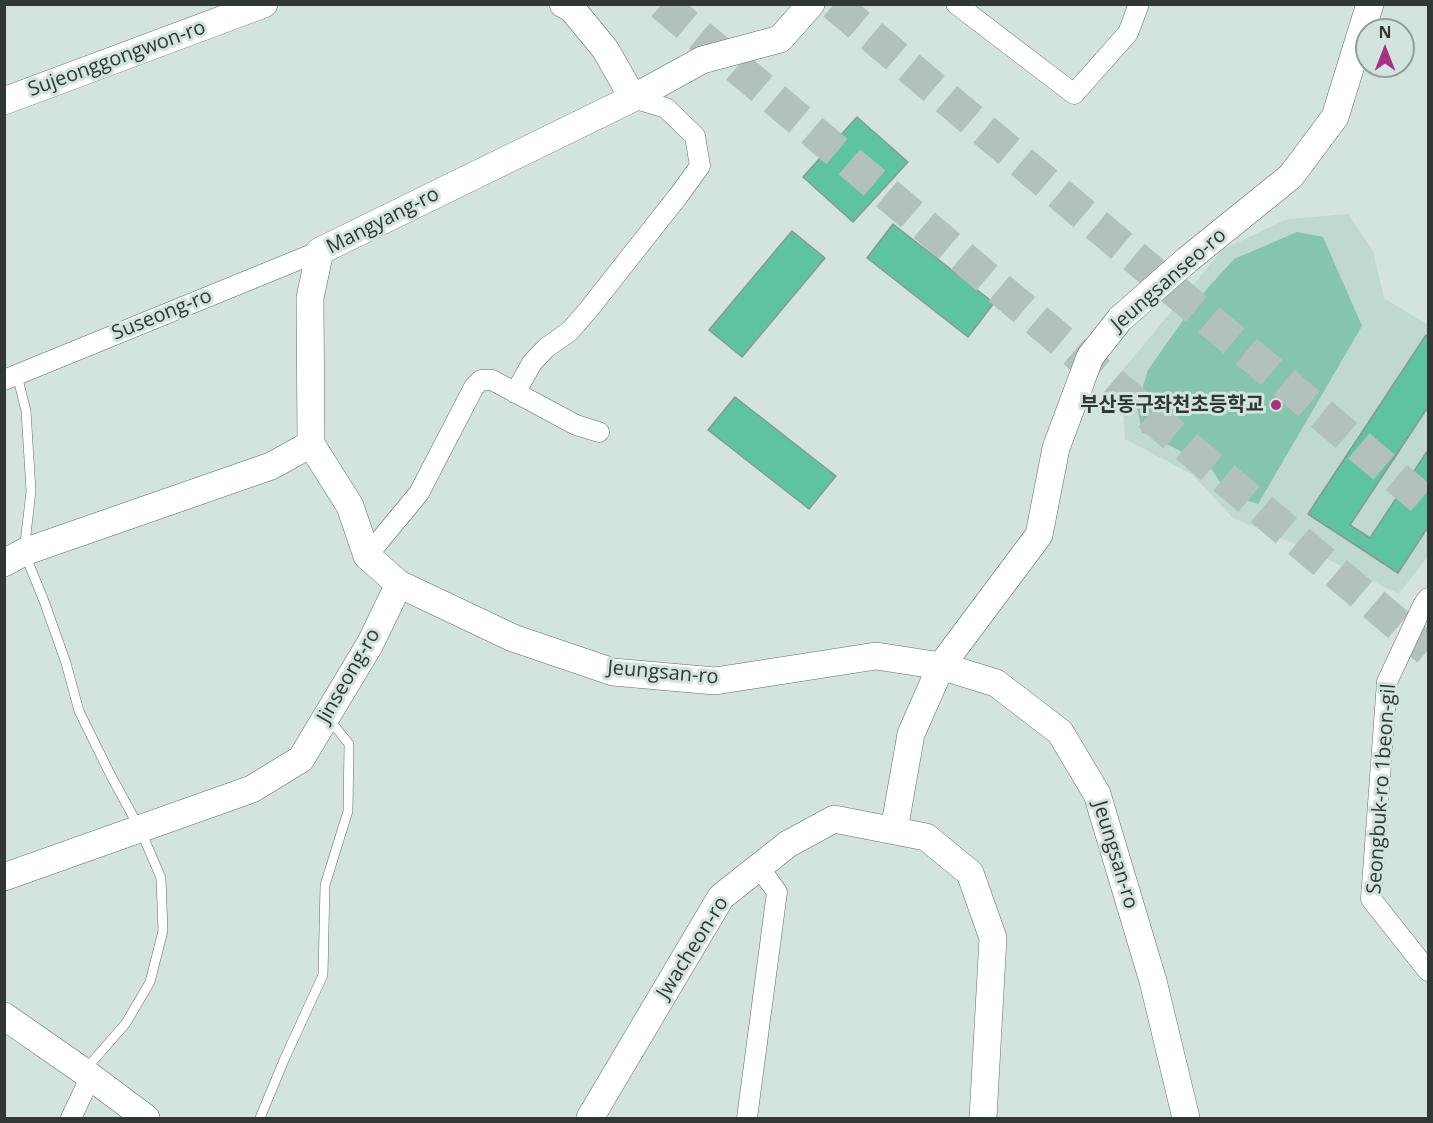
<!DOCTYPE html>
<meta charset="utf-8">
<style>
body{margin:0}
#map{position:relative;width:1433px;height:1123px;overflow:hidden;background:#d2e4dd;font-family:"Open Sans",sans-serif}
canvas{display:block}
.frame{position:absolute;inset:0;border:6px solid #303734;pointer-events:none}
.north{position:absolute;left:1355px;top:18px;width:60px;height:60px;box-sizing:border-box;background:#d2e4dd;border:2px solid #919f99;border-radius:50%;rotate:0deg;font-size:16px;font-weight:700;line-height:24px;text-align:center;color:#303734}
.north::after{content:'';display:block;margin:auto;width:21px;height:27px;background:#aa2f82;clip-path:polygon(50% 0,100% 100%,50% 72%,0 100%)}
</style>
<div id="map">
<canvas width="1433" height="1123"></canvas>
<div class="frame"></div>
<div class="north">N</div>
</div>
<script>
const g = document.querySelector('canvas').getContext('2d');
g.lineJoin = 'round';
function fill(path, color) { g.fillStyle = color; g.fill(path, 'evenodd'); }
function trace(path, color, width, dash) { g.strokeStyle = color; g.lineWidth = width; g.lineCap = dash ? 'butt' : 'round'; g.setLineDash(dash || []); g.stroke(path); }
function drawText(font, color, halo, rows, align = 'center') {
  g.font = font + ' "Open Sans","Noto Sans KR",sans-serif'; g.lineWidth = 6; g.setLineDash([]); g.textBaseline = 'middle'; g.strokeStyle = halo; g.fillStyle = color; for (const [text, x, y, turn = 0] of rows) {
    g.save(); g.translate(x, y); g.rotate((+turn || 0) * Math.PI / 180); g.textAlign = isNaN(turn) ? turn : align; if (halo) g.strokeText(text, 0, 0); g.fillText(text, 0, 0); g.restore();
  }
}
const built = new Path2D(`
 M1348 214 1373 251 1384 298 1428 325V556L1399 594 1313 552 1233 518 1193 475 1125 439 1121 372 1223 249 1288 219Z`);
const green = new Path2D(`
 M1297 232 1323 237 1362 326 1258 504 1228 494 1209 465 1142 432 1137 406 1148 370 1198 299 1234 259Z`);
const building = new Path2D(`
 M857 117 908 162 853 222 803 177Z
 M893 224 994 303 968 337 867 258Z
 M792 231 825 258 742 357 709 330Z
 M1426 335 1428 337V407L1350 525 1370 538 1428 450V527L1398 573 1308 514Z
 M735 397 836 476 809 509 708 430Z`);
const highwayTunnel = new Path2D(`
 M662 4 1428 650
 M834 4 1428 504`);
const lane = new Path2D(`
 M17 375 26 411 31 491 24 552 44 601 66 663 79 711 110 774 140 829 161 878 163 931 150 982 126 1023 85 1070
 M260 1118 284 1060 323 975 325 885 348 811 349 744 329 719`);
const street = new Path2D(`
 M956 4 1074 94 1128 33 1139 4
 M4 380 320 251
 M515 393 532 363 546 348 570 331 589 309 679 195 700 166 695 136 666 108 633 98
 M367 556 419 493 474 387 481 380H492L576 425 599 432
 M1428 598 1423 605 1387 682 1371 899 1428 971
 M71 1118 90 1078
 M747 1118 777 892 759 867`);
const secondary = new Path2D(`
 M563 4 572 9 605 49 633 98
 M4 101 264 4
 M4 563 24 552 271 466 311 444 310 298 320 251 633 98 702 60 780 39 811 4
 M399 584 513 638 613 672 715 681 876 656 941 666 996 683 1060 732 1097 794 1153 981 1186 1118
 M894 830 911 734 941 666 1039 535 1056 448 1090 357 1120 319 1187 260 1291 176 1335 117 1370 4
 M4 877 252 789 301 759 370 644 399 584 367 556 350 506 311 444
 M4 1016 83 1071 146 1118
 M590 1118 721 897 788 844 834 819 926 837 970 873 993 938 983 1118`);
const markers = [
 [1276,405,6,"#aa2f82"]
];
const streetNames = [
 ["Sujeonggongwon-ro",117,59,-20],
 ["Mangyang-ro",383,221,-27],
 ["Jeungsanseo-ro",1169,280,-41],
 ["Suseong-ro",162,315,-22],
 ["Jeungsan-ro",663,673,5],
 ["Jinseong-ro",349,676,-60],
 ["Seongbuk-ro 1beon-gil",1382,789,-86],
 ["Jeungsan-ro",1115,855,73],
 ["Jwacheon-ro",693,948,-58]
];
const poiNames = [
 ["부산동구좌천초등학교",1264,405]
];
fill(built, '#bfd9cf');
fill(green, '#85c4ad');
fill(building, '#5ec3a3');
trace(building, '#889993', 1.5);
trace(highwayTunnel, '#b2c1bb', 33, [33, 16]);
trace(lane, '#5e6e68', 10);
trace(street, '#5e6e68', 21);
trace(secondary, '#5e6e68', 28);
trace(lane, '#fff', 9);
trace(street, '#fff', 20);
trace(secondary, '#fff', 27);
for (const [x, y, r, color] of markers) { const dot = new Path2D(); dot.arc(x, y, r, 0, 2 * Math.PI); g.fillStyle = color; g.fill(dot); trace(dot, '#d2e4dd', 2); }
drawText('20px', '#303734', '#d2e4dd', streetNames);
drawText('bold 20px', '#303734', '#d2e4dd', poiNames, 'right');
</script>
